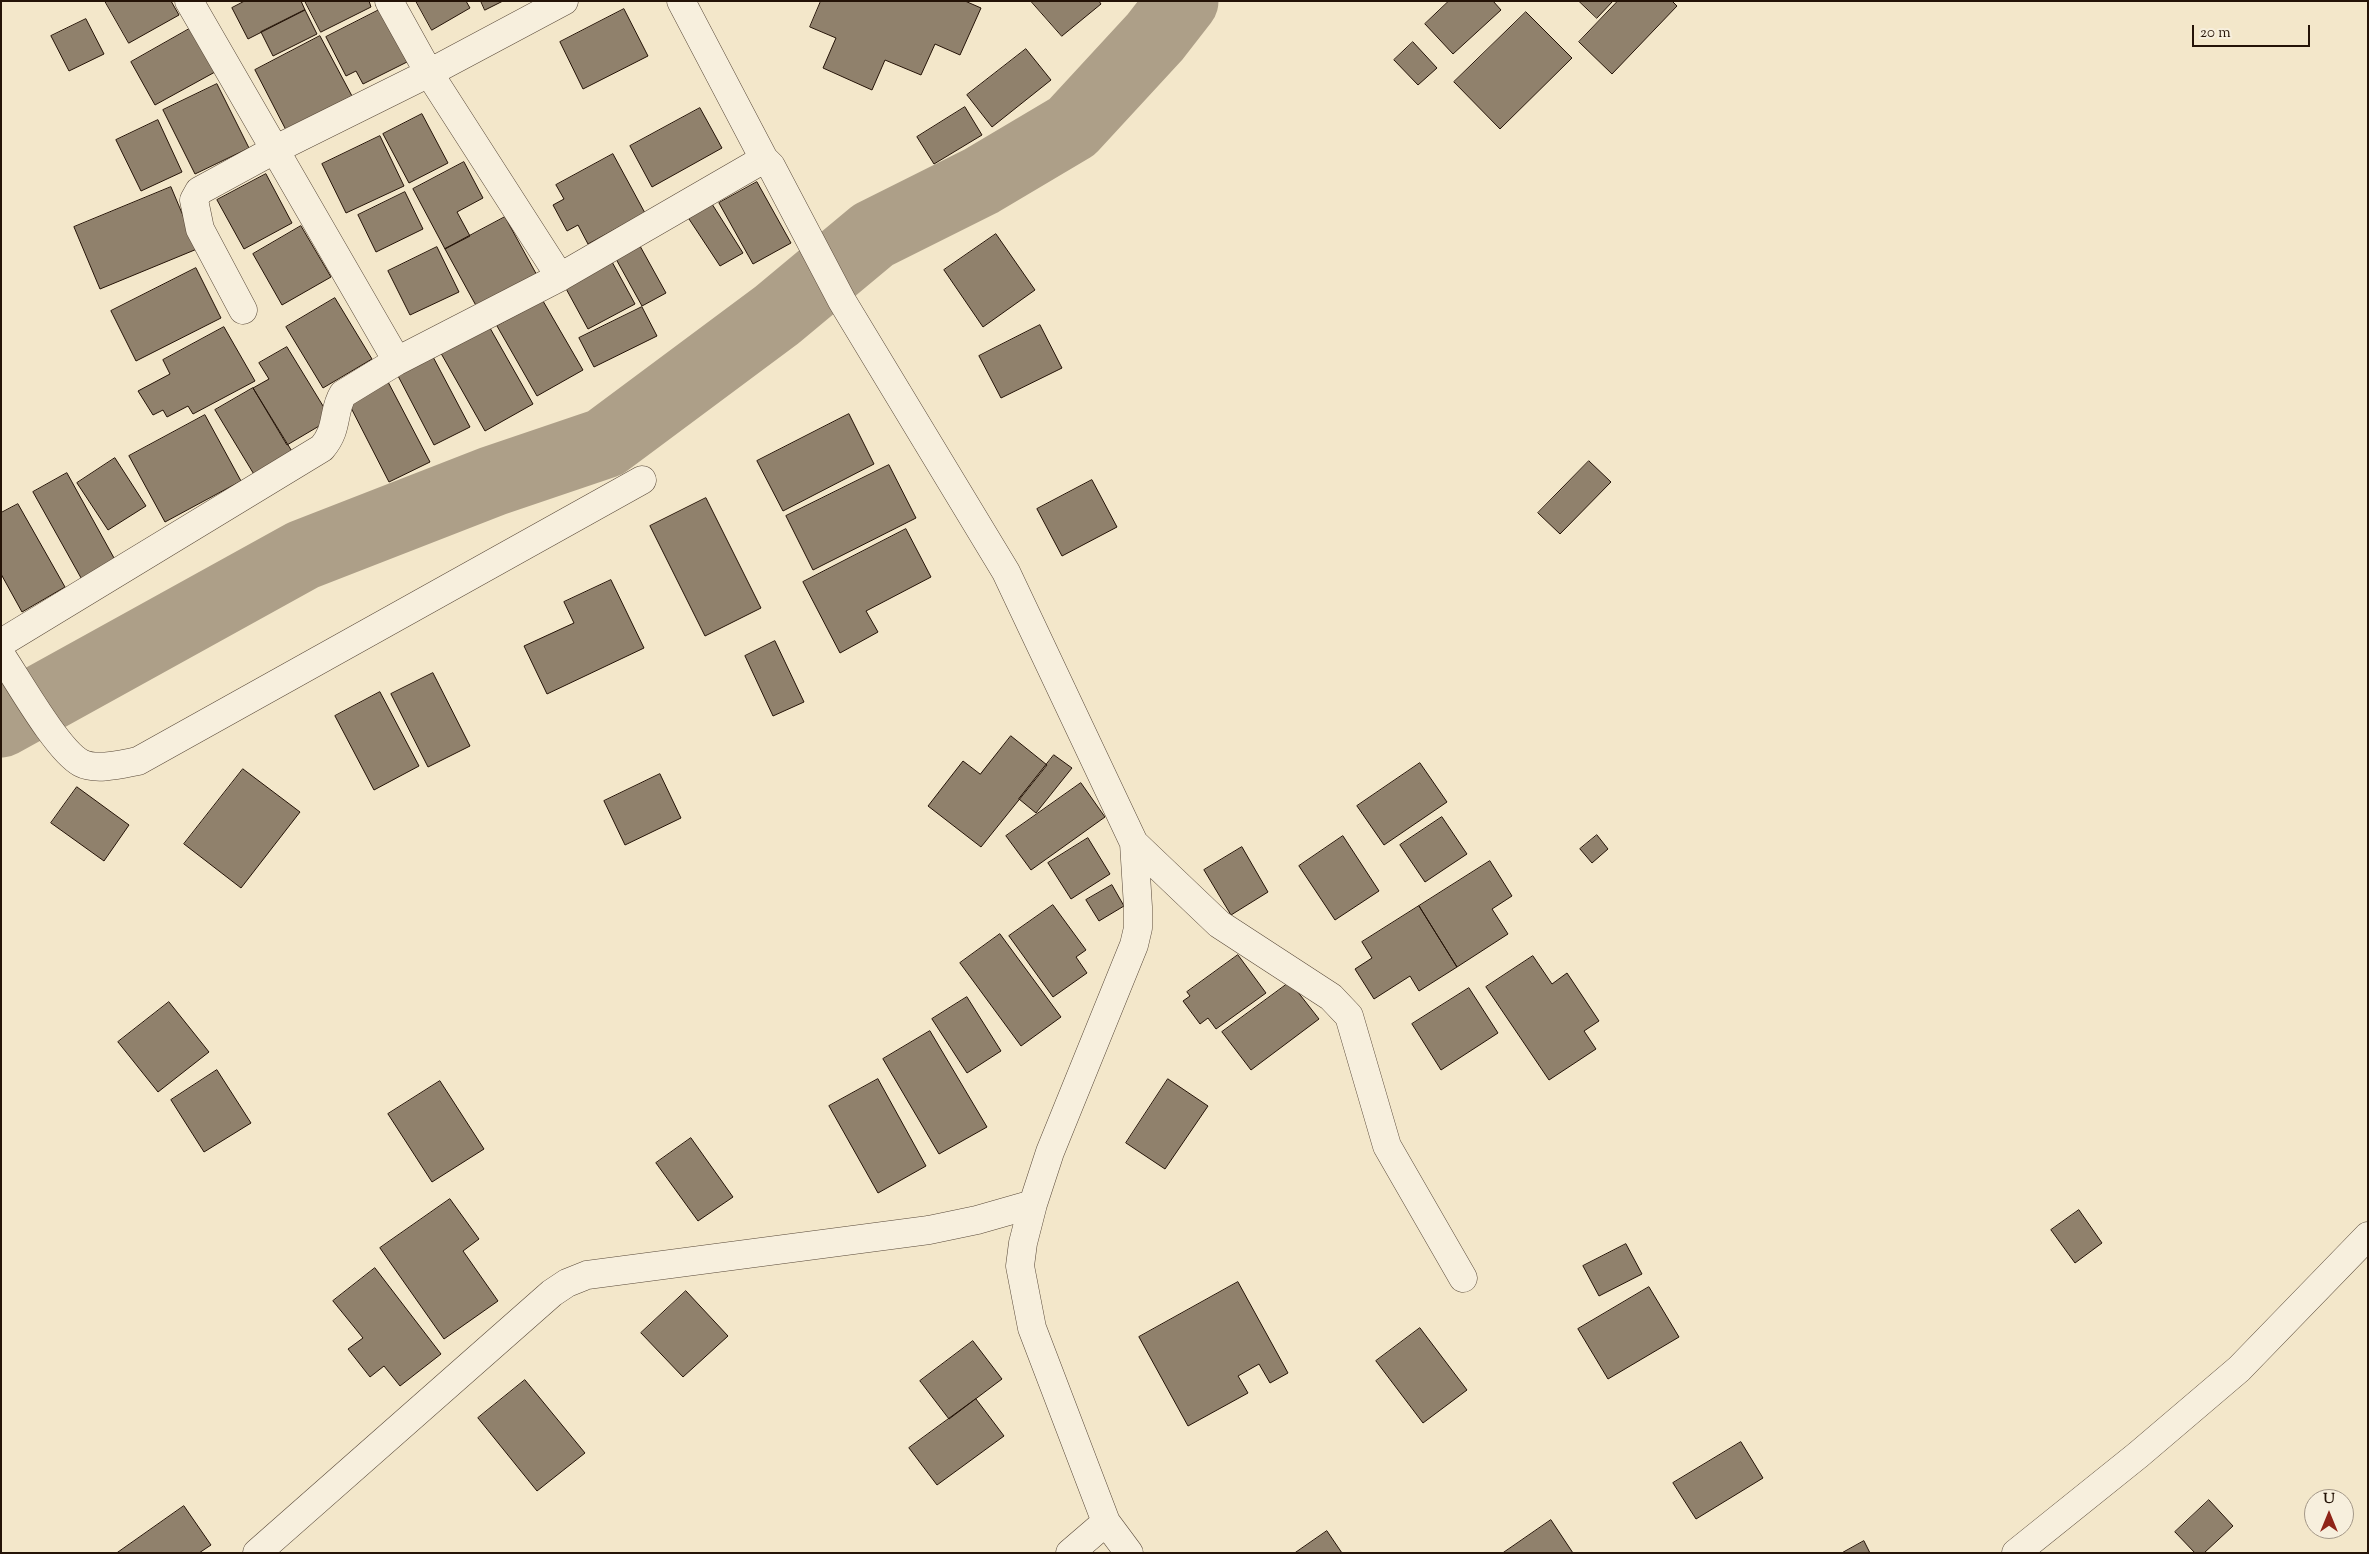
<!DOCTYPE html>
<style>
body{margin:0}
#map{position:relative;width:2369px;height:1554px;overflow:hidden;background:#f3e7ca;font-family:"Sorts Mill Goudy",serif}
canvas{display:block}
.frame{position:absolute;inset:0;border:2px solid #241307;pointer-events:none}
.north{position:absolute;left:2304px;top:1489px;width:50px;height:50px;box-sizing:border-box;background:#f7efdd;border:1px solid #a39787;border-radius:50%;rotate:0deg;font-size:14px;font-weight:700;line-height:20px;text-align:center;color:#241307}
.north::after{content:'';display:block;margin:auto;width:18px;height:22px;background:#8f2418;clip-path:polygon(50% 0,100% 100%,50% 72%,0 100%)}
.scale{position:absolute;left:2192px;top:25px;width:118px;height:22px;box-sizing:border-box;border:2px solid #241307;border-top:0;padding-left:6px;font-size:15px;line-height:18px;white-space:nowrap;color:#241307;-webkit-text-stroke:4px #f7efdd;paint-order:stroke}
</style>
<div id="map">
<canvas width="2369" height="1554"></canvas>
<div class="frame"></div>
<div class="north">U</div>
<div class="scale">20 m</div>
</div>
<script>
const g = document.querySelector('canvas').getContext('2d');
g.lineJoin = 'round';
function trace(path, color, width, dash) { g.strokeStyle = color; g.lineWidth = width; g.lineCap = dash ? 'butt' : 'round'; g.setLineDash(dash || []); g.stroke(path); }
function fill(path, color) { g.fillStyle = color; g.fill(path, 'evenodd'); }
const river = new Path2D(`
 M1 722 303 555 493 481 605 443 777 315 873 235 981 181 1072 127 1155 37 1183 1`);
const building = new Path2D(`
 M105 1H171L179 15 129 43Z
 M245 1H301L305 10 248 39 232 8Z
 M305 1H369L371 7 321 32Z
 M416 1H466L470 8 432 30Z
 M481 1H503L485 10Z
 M821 1H965L981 8 960 55 935 44 921 75 885 60 872 90 823 68 836 38 810 27Z
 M1031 1H1099L1101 4 1062 36Z
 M1449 1H1493L1501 10 1453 54 1425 24Z
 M1579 1H1613L1597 18Z
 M1618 1H1672L1677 6 1612 74 1579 42Z
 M381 9 407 62 363 84 356 71 346 76 326 37Z
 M624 9 648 56 583 89 560 42Z
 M305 10 317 34 273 56 261 32Z
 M1526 12 1572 58 1500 129 1454 82Z
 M86 19 104 54 69 71 51 36Z
 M191 28 215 72 155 105 131 62Z
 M320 36 352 96 286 130 255 70Z
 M1413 42 1437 68 1418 85 1394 60Z
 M1026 49 1051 80 992 127 967 95Z
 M217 84 249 148 195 174 163 110Z
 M965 107 982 135 934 164 917 137Z
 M700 108 722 148 652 187 630 146Z
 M422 114 448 163 409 183 383 134Z
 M158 120 182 172 141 191 116 140Z
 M380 136 404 186 346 213 322 164Z
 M613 154 645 213 588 244 578 225 567 231 553 205 564 199 556 185Z
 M464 162 483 198 457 212 470 236 445 249 413 189Z
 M266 174 292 223 244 249 217 200Z
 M757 182 791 243 753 264 719 203Z
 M171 187 197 249 100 289 74 227Z
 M405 192 423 229 376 252 358 215Z
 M712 204 743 253 720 266 689 219Z
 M505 217 539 279 479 311 445 249Z
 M301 226 331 277 282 305 253 254Z
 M996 234 1035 290 983 327 944 270Z
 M640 246 666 293 642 306 616 259Z
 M437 247 459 292 410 315 388 271Z
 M611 260 635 304 588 329 564 285Z
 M196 268 221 318 136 361 111 311Z
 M335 298 372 359 323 388 286 327Z
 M543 301 583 370 537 396 497 326Z
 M642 307 657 336 594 367 579 338Z
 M486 321 533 404 485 431 438 348Z
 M1040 325 1062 368 1001 398 979 356Z
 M224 327 255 381 193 414 188 406 167 417 163 410 153 415 138 391 170 374 163 360Z
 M287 347 331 419 287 445 253 388 269 379 259 363Z
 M432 355 470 427 434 445 397 374Z
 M387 380 430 462 389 482 347 400Z
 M253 388 293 453 255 476 215 410Z
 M849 414 874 464 783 511 757 461Z
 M205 415 241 481 165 522 129 456Z
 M115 458 146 506 108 530 77 483Z
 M1589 461 1611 482 1560 534 1538 513Z
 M889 465 916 518 813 570 786 516Z
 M67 473 119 567 85 585 33 492Z
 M1092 480 1117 527 1062 556 1037 509Z
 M706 498 761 608 705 636 650 526Z
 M18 504 65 587 22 612 1 574V513Z
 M906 529 931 577 866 611 878 632 840 653 803 582Z
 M611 580 644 648 547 694 524 646 574 623 564 602Z
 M775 641 804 702 773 716 745 656Z
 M433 673 470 746 428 767 391 694Z
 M380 692 419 766 374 790 335 716Z
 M1011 736 1047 765 981 847 928 806 963 761 980 774Z
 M1054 755 1072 768 1036 813 1019 799Z
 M1420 763 1447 802 1384 845 1357 806Z
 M243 769 300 812 241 888 184 844Z
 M660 774 681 818 625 845 604 801Z
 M1081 783 1105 817 1031 870 1006 836Z
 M77 787 129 825 104 861 51 823Z
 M1442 817 1467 854 1425 882 1400 845Z
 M1597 835 1608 849 1592 863 1580 849Z
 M1343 836 1379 891 1335 920 1299 866Z
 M1088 838 1110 874 1071 899 1048 863Z
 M1242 847 1268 892 1231 915 1204 870Z
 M1490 861 1512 896 1492 909 1508 934 1457 967 1419 906Z
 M1112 885 1124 906 1099 921 1086 900Z
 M1053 905 1086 950 1076 957 1087 973 1053 997 1009 936Z
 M1419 906 1457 967 1419 991 1410 976 1374 999 1355 969 1372 958 1362 942Z
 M1000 934 1061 1017 1021 1046 960 963Z
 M1238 955 1266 993 1216 1029 1208 1018 1200 1024 1183 1001 1190 996 1187 992Z
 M1533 956 1552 984 1567 973 1599 1021 1584 1031 1596 1049 1549 1080 1486 987Z
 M1290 982 1319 1019 1251 1070 1222 1032Z
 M1469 988 1498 1033 1441 1070 1412 1024Z
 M967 997 1001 1051 967 1073 932 1019Z
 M169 1002 209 1052 158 1092 118 1042Z
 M930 1031 987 1127 939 1154 883 1059Z
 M217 1070 251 1123 204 1152 171 1100Z
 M878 1079 926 1166 878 1193 829 1106Z
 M1168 1079 1208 1106 1165 1169 1126 1143Z
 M440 1081 484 1149 432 1182 388 1114Z
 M691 1138 733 1197 698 1221 656 1163Z
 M450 1199 479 1239 463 1251 498 1301 444 1339 380 1248Z
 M2079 1210 2102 1243 2075 1263 2051 1230Z
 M1626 1244 1642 1274 1599 1296 1583 1266Z
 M375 1268 441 1354 400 1386 384 1366 370 1377 348 1349 363 1338 333 1301Z
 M1238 1282 1288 1373 1270 1383 1259 1364 1238 1376 1248 1393 1188 1426 1139 1337Z
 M1649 1287 1679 1337 1608 1379 1578 1329Z
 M686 1291 728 1336 683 1377 641 1333Z
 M1420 1328 1467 1390 1423 1423 1376 1361Z
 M973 1341 1002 1379 949 1419 920 1381Z
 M525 1380 585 1453 537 1491 478 1418Z
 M976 1399 1004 1436 937 1485 909 1448Z
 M1741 1442 1763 1478 1696 1519 1673 1483Z
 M2209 1500 2233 1526 2204 1553H2195L2175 1532Z
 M184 1506 211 1545 199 1553H117Z
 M1551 1520 1573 1553H1503Z
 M1327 1531 1342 1553H1295Z
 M1864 1541 1870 1553H1842Z`);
const minor = new Path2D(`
 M189 1 397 361 560 277 429 73 389 1
 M681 1 764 159 771 166 842 301 1006 572 1134 843 1138 907V928L1134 945 1050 1152 1033 1204 1023 1243 1020 1266 1032 1328 1106 1522 1129 1553
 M560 277 764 159
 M243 310 200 229 194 200 199 191 276 149 429 73 564 1
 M1 643 322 448C339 428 332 412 343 394L397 361
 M1 655C18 680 57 750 81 763 96 771 122 764 138 761L642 480
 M1134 843 1219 924 1331 997 1349 1016 1387 1146 1463 1278
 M257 1553 552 1293 567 1283 587 1275 929 1230 977 1220 1033 1204
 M1070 1553 1106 1522
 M2016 1553 2138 1455 2239 1369 2368 1236`);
trace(river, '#ad9f88', 71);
fill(building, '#90816c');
trace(building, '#241307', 1);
trace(minor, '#584838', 29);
trace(minor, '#f7efdd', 28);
</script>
